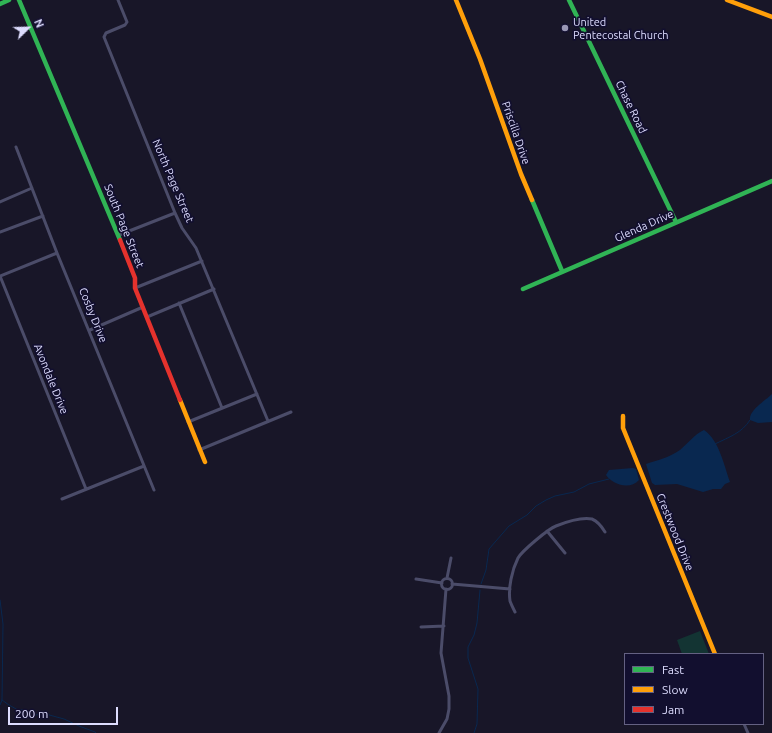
<!DOCTYPE html>
<html>
<head>
<meta charset="utf-8">
<style>
	body { margin:0 }
	#map { position:relative; width:772px; height:733px; overflow:hidden; background:#181628; font-family:Ubuntu,sans-serif }
	canvas { display:block }
	.legend { position:absolute; left:624px; top:653px; width:140px; height:72px; box-sizing:border-box; background:#120f2f; border:1px solid #646182; margin:0; padding:5px 7px; list-style:none; font-size:12px; color:#deddff }
	.legend li { display:flex; align-items:center; gap:8px; height:20px }
	.legend b { width:20px; border:1px solid #646182 }
	.north { position:absolute; left:8px; top:8px; width:40px; height:40px; -webkit-text-stroke:3px #120f2f; paint-order:stroke; rotate:67deg; font-size:11px; font-weight:700; line-height:16px; text-align:center; color:#deddff }
	.north::after { content:''; display:block; margin:auto; width:14px; height:18px; background:#deddff; clip-path:polygon(50% 0,100% 100%,50% 72%,0 100%) }
	.scale { position:absolute; left:8px; top:707px; width:110px; height:18px; box-sizing:border-box; border:2px solid #deddff; border-top:0; padding-left:5px; font-size:12px; line-height:14px; white-space:nowrap; color:#deddff; -webkit-text-stroke:3px #120f2f; paint-order:stroke }
</style>
</head>
<body>
<div id="map">
<canvas width="772" height="733"></canvas>
<ul class="legend">
<li><b style="height:5px;background:#30b455"></b>Fast</li>
<li><b style="height:5px;background:#ff9f0a"></b>Slow</li>
<li><b style="height:5px;background:#e5322d"></b>Jam</li>
</ul>
<div class="north">N</div>
<div class="scale">200 m</div>
</div>
<script>
const ctx = document.querySelector('canvas').getContext('2d');
ctx.lineJoin = 'round';
function paint(path, color) { ctx.fillStyle = color; ctx.fill(path, 'evenodd'); }
function stroke(path, color, width, dash) { ctx.strokeStyle = color; ctx.lineWidth = width; ctx.lineCap = dash ? 'butt' : 'round'; ctx.setLineDash(dash || []); ctx.stroke(path); }
function label(font, color, halo, rows, align = 'center') {
  ctx.font = font + ' Ubuntu,sans-serif'; ctx.lineWidth = 3.5; ctx.setLineDash([]); ctx.textBaseline = 'middle'; ctx.strokeStyle = halo; ctx.fillStyle = color; for (const [text, x, y, turn = 0] of rows) {
    ctx.save(); ctx.translate(x, y); ctx.rotate((+turn || 0) * Math.PI / 180); ctx.textAlign = isNaN(turn) ? turn : align; if (halo) ctx.strokeText(text, 0, 0); ctx.fillText(text, 0, 0); ctx.restore();
  }
}
const green = new Path2D(`
	M 700,631 L 709,654 L 682,654 L 677,640 Z`);
const water = new Path2D(`
	M 772,394 L 772,422 L 758,423 L 750,420 C 749,410 765,401 772,394 Z
	M 704,430 C 719,440 724,465 730,482 L 725,484 L 721,489 L 713,489 L 703,492 L 677,484 L 655,485 L 652,483 L 646,464 C 658,460 668,458 680,450 C 688,443 695,434 704,430 Z
	M 633,468 L 636,469 L 639,480 C 630,490 613,485 606,475 L 609,470 Z`);
const stream = new Path2D(`
	M 715,444 C 729,437 742,433 750,420
	M 481,584 L 486,570 L 489,549 L 509,526 L 527,515 L 536,506 L 546,500 L 555,496 L 574,492 L 589,484 L 609,479
	M 0,600 L 3,624 L 2,700 L 0,705
	M 2,700 L 9,705 L 18,710 L 25,710 L 37,715 L 42,713 L 64,719 L 79,726 L 95,732 L 96,733
	M 474,733 L 477,724 L 478,689 L 468,658 L 468,647 L 474,635 L 477,623 L 480,590`);
const street = new Path2D(`
	M 118,0 L 127,22 L 125,25 L 106,33 L 104,37 L 175,213 L 182,228 L 196,248 L 268,421
	M 16,147 L 57,253 L 154,490
	M 0,202 L 32,188
	M 0,232 L 43,216
	M 119,235 L 175,213
	M 0,276 L 86,489
	M 0,276 L 57,253
	M 135,288 L 202,261
	M 179,303 L 222,408
	M 147,317 L 214,289
	M 90,330 L 143,307
	M 188,422 L 257,394
	M 199,450 L 291,412
	M 62,499 L 144,466
	M 547,531 L 565,553
	M 447,578 L 451,558
	M441.5 584a5.5 5.5 0 1 1 11 0a5.5 5.5 0 1 1-11 0Z
	M 416,579 L 442,583
	M 452,584 L 510,589
	M 515,612 C 513,608 511,604 510,601 C 508,588 512,570 518,558 C 522,551 548,529 556,526 C 566,522 581,517 592,519 C 597,521 602,527 605,532
	M 421,627 L 444,626
	M 744,724 L 748,733
	M 439,733 L 447,719 L 449,709 L 449,696 L 441,653 L 446,589`);
const fast = new Path2D(`
	M 19,0 L 120,240
	M 569,0 L 676,222
	M 0,4 L 9,0
	M 532,200 L 562,271
	M 523,289 L 772,181`);
const slow = new Path2D(`
	M 456,0 L 480,59 L 521,174 L 532,200
	M 727,0 L 772,17
	M 180,400 L 205,462
	M 623,416 L 623,428 L 715,654`);
const jam = new Path2D(`
	M 120,240 L 135,278 L 135,288 L 180,400`);
const markers = [
	[565,28,4,"#9997b4"]
];
const poiNames = [
	["United",573,22],
	["Pentecostal Church",573,35]
];
const streetNames = [
	["Chase Road",631,107,64],
	["Priscilla Drive",516,133,71],
	["North Page Street",173,181,67],
	["South Page Street",124,226,68],
	["Glenda Drive",644,226,-24],
	["Cosby Drive",93,315,68],
	["Avondale Drive",51,379,68],
	["Crestwood Drive",675,532,68]
];
paint(green, '#133433');
paint(water, '#092850');
stroke(stream, '#092850', 1);
stroke(street, '#4b4c69', 3);
stroke(fast, '#30b455', 4.5);
stroke(slow, '#ff9f0a', 4.5);
stroke(jam, '#e5322d', 4.5);
for (const [x, y, r, color] of markers) { const dot = new Path2D(); dot.arc(x, y, r, 0, 2 * Math.PI); ctx.fillStyle = color; ctx.fill(dot); stroke(dot, '#120f2f', 1.5); }
label('11px', '#deddff', '#120f2f', poiNames, 'left');
label('11px', '#deddff', '#120f2f', streetNames);
</script>
</body>
</html>
